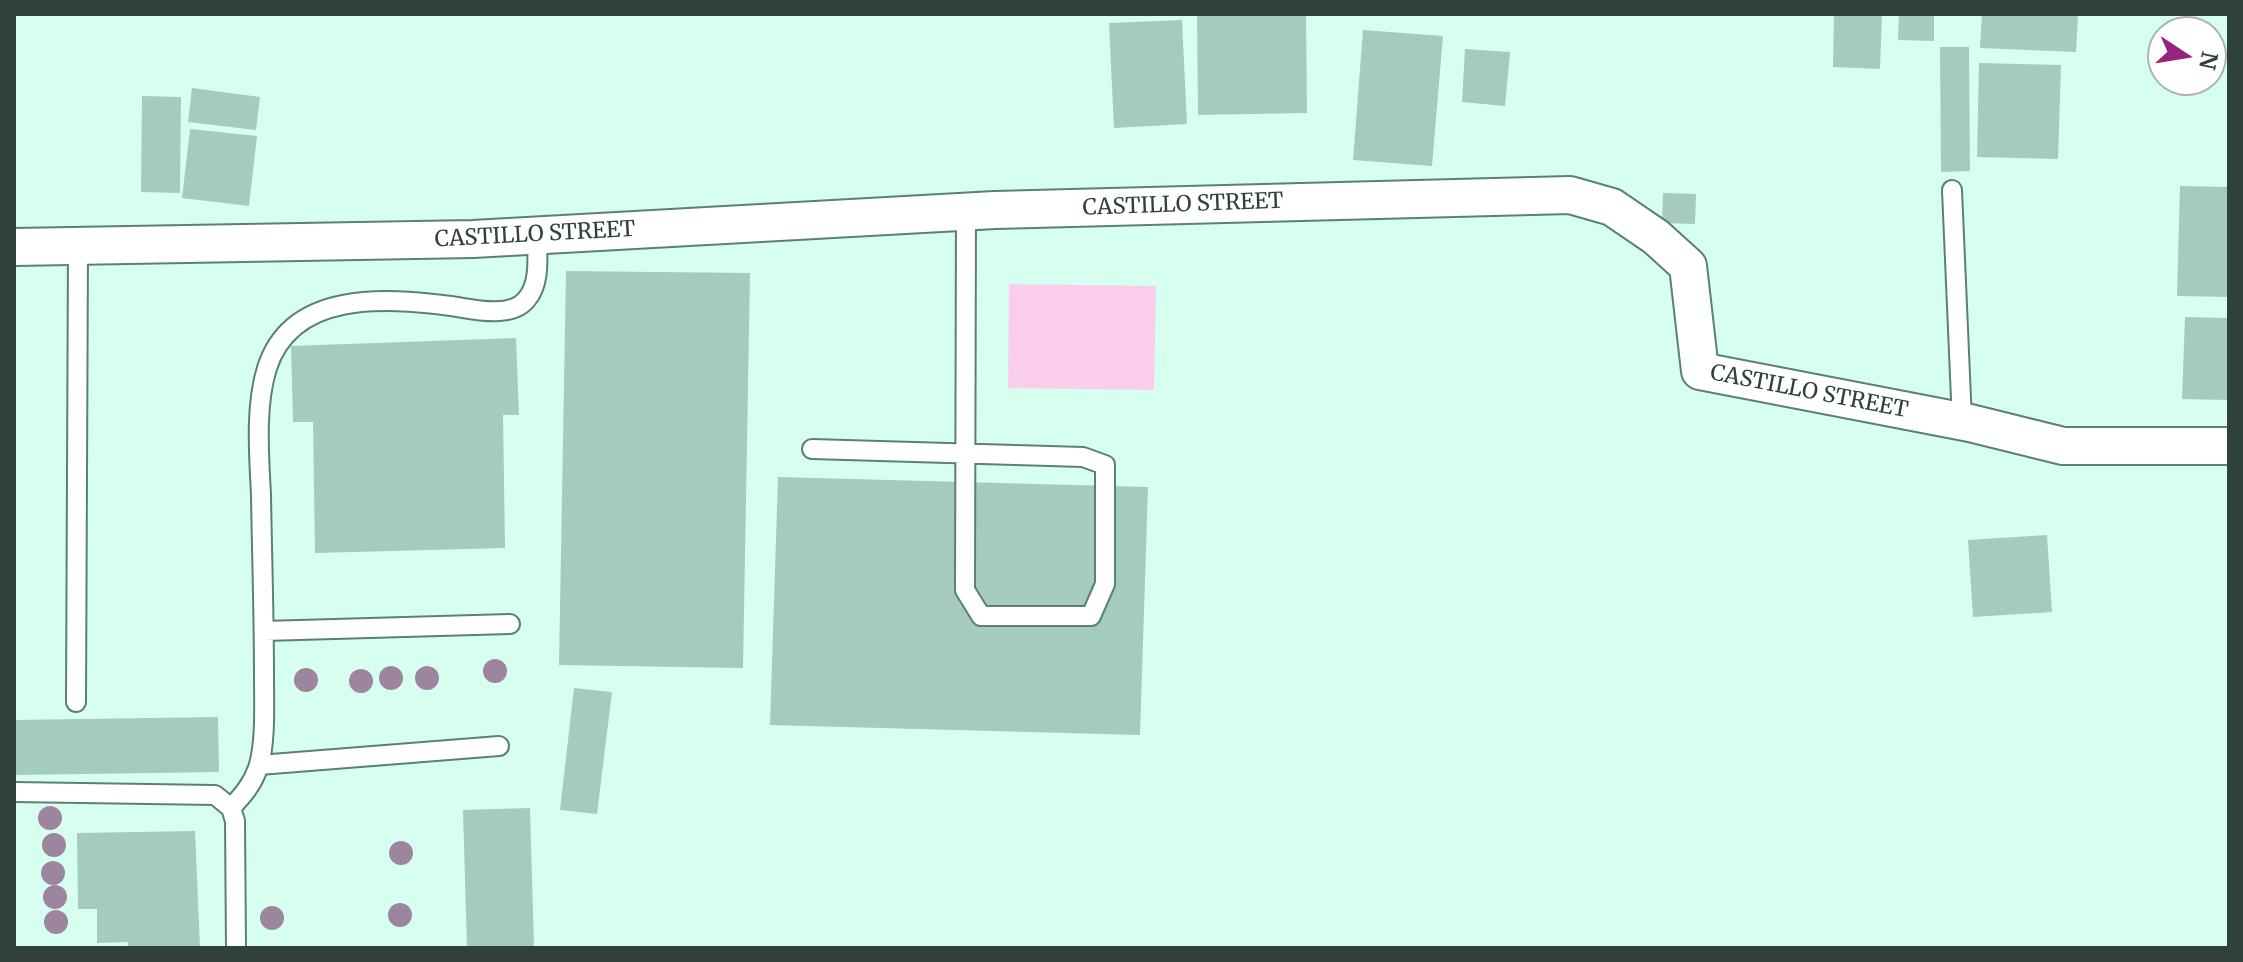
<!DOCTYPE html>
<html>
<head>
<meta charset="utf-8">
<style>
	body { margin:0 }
	#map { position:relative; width:2243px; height:962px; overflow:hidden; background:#d7fff0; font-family:Merriweather,serif }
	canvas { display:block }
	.frame { position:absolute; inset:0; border:16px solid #30403a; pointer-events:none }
	.north { position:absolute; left:2147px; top:16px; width:80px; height:80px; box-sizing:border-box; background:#fff; border:2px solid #acb3b0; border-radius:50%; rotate:102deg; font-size:22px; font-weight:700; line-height:32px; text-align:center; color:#30403a }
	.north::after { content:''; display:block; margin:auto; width:28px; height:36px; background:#98237f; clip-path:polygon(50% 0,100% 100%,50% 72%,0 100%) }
</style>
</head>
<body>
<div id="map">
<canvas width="2243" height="962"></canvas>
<div class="frame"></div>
<div class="north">N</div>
</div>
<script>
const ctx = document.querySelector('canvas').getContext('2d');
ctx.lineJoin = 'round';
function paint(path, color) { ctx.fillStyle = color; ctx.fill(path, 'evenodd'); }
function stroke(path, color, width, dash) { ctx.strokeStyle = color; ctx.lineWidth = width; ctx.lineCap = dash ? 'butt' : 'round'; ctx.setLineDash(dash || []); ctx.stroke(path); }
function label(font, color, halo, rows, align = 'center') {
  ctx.font = font + ' Merriweather,serif'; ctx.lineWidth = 6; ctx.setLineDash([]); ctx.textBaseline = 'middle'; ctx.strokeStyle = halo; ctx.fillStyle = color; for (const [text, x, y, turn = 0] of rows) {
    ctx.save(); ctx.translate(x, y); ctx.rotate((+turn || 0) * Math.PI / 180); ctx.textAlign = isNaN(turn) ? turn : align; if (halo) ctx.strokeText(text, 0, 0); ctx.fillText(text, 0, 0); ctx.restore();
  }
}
const green = new Path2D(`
	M 1009,284 L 1156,286 L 1154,390 L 1008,388 Z`);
const building = new Path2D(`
	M 1197,14 L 1306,14 L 1307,113 L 1198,115 Z
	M 1834,14 L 1882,14 L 1880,69 L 1833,67 Z
	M 1899,14 L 1934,14 L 1934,41 L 1898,40 Z
	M 1982,14 L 2078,14 L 2076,52 L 1980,48 Z
	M 1182,20 L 1187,124 L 1114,128 L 1109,23 Z
	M 1363,30 L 1443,36 L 1432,166 L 1353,160 Z
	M 1940,47 L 1969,47 L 1970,171 L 1941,172 Z
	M 1465,49 L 1510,52 L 1505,106 L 1462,102 Z
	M 1979,63 L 2061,65 L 2058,159 L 1977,157 Z
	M 192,88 L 260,97 L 256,130 L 188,122 Z
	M 142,96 L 181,97 L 180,193 L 141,192 Z
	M 190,129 L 257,136 L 249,206 L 182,198 Z
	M 2180,186 L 2229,187 L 2229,297 L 2177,296 Z
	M 1663,193 L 1696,194 L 1695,224 L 1662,223 Z
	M 566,271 L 750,273 L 743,668 L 559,665 Z
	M 2185,317 L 2229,318 L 2229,400 L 2182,399 Z
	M 516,338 L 519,415 L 503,415 L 505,548 L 315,553 L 313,422 L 293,422 L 291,346 Z
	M 778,477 L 1148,487 L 1140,735 L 770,725 Z
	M 2047,535 L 2052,612 L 1973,617 L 1968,540 Z
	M 574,688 L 612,692 L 597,814 L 560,810 Z
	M 218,717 L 219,772 L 14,775 L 14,720 Z
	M 530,808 L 534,948 L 467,948 L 463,810 Z
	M 195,831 L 200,948 L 128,948 L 128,942 L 97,943 L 97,909 L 78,909 L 77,833 Z`);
const service = new Path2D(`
	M 1952,190 L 1962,422
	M 812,449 L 1083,457 L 1105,465 L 1105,584 L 1091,616 L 981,616 L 965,590 L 966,212
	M 264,631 L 510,624
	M 76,702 L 78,247
	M 259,765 L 499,746
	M 14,792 L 215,795 L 231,808 L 235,821 L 236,948
	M 231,808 C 243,795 252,785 258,768 C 266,743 264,704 264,677 C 264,616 262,556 261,495 C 259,455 255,406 267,368 C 292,290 385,298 451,306 C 472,309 510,319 526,300 C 541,284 537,255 537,236`);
const minor = new Path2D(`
	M 14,247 L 473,239 L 995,210 L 1570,195 L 1612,207 L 1656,237 L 1688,266 L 1700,371 L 1970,423 L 2063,446 L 2229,446`);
const trees = [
	[495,671],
	[391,678],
	[427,678],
	[306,680],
	[361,681],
	[50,818],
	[54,845],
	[401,853],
	[53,873],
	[55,897],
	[400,915],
	[272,918],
	[56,922]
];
const streetNames = [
	["CASTILLO STREET",1183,205,-2],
	["CASTILLO STREET",535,235,-3],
	["CASTILLO STREET",1809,392,11]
];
paint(green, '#facdeb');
paint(building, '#a5cbbd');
stroke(service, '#5c8073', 22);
stroke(minor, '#5c8073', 40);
stroke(service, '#fff', 18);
stroke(minor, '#fff', 36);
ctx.fillStyle = '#9e859f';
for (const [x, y] of trees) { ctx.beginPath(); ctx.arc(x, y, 12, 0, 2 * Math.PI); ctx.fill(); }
label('22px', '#30403a', '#fff', streetNames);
</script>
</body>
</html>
